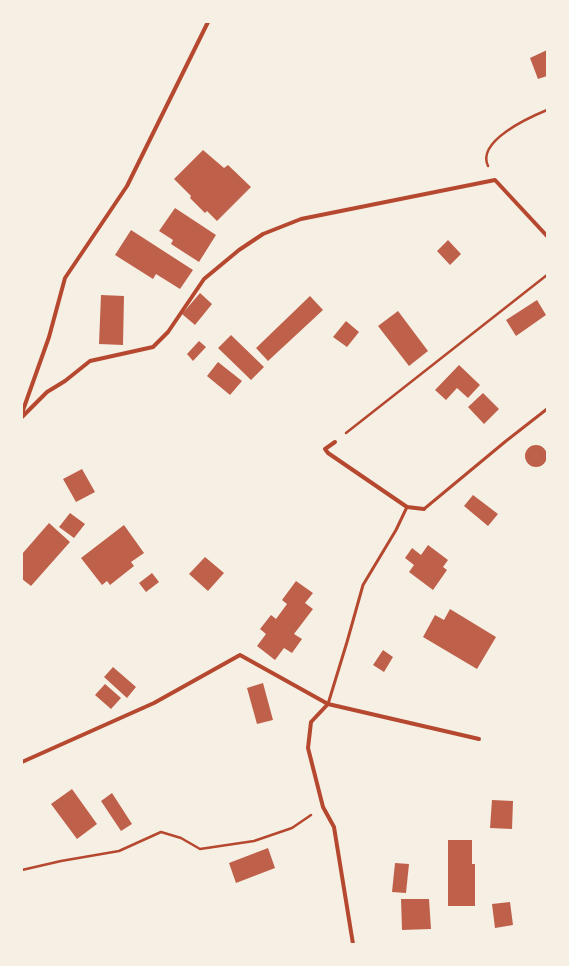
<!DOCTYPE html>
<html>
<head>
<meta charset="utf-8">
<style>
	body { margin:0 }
	#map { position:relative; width:569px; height:966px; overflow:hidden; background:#f6efe4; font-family:Inter,sans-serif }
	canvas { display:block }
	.frame { position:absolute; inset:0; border:23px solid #f6efe4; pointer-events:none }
</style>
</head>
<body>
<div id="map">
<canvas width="569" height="966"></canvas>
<div class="frame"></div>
</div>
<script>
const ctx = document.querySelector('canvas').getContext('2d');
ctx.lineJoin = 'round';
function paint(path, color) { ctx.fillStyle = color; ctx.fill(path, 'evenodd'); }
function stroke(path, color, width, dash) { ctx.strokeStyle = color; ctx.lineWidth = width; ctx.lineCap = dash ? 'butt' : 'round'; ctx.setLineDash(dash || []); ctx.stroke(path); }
const building = new Path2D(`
	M 547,50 L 547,76 L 538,79 L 530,58 Z
	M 203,150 L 224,168 L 228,165 L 251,187 L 217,221 L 207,211 L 205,213 L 190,198 L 191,196 L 174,179 Z
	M 175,208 L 216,235 L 199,262 L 171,244 L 173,240 L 159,231 Z
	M 131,230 L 193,270 L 180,289 L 156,274 L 153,279 L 115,255 Z
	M 448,240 L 461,254 L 450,265 L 437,251 Z
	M 200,293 L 212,304 L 195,325 L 182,314 Z
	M 101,295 L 124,296 L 123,345 L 99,344 Z
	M 310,296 L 323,310 L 268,361 L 256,348 Z
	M 537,300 L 546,315 L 516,336 L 506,320 Z
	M 398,311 L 428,351 L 409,366 L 378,326 Z
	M 346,321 L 359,332 L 347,347 L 333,337 Z
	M 231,335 L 264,367 L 251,380 L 218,348 Z
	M 199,341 L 206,347 L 193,361 L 187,354 Z
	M 218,362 L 242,381 L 230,395 L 207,376 Z
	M 459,365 L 480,385 L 468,398 L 457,388 L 446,400 L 435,390 Z
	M 483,393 L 499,409 L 484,424 L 468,407 Z
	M525 456a11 11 0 1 1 22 0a11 11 0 1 1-22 0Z
	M 82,469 L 95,492 L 76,502 L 63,479 Z
	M 473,495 L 498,514 L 488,526 L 464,506 Z
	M 70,513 L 85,524 L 74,538 L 59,527 Z
	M 49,523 L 70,542 L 31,586 L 22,579 L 22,554 Z
	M 124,525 L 144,553 L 131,562 L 134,566 L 110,585 L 107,581 L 102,585 L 81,558 Z
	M 428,545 L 448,560 L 443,567 L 447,570 L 433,590 L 409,572 L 414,565 L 405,558 L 412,548 L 421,555 Z
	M 205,557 L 224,573 L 208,591 L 189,574 Z
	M 152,573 L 159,582 L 146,592 L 139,583 Z
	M 296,581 L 313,593 L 305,603 L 313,609 L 294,634 L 302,639 L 292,653 L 284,648 L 275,660 L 257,646 L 266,634 L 260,629 L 271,615 L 276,619 L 287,604 L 282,600 Z
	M 450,609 L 496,637 L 477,669 L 423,637 L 435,615 L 444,620 Z
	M 383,650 L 393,657 L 384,672 L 373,665 Z
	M 113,667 L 136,687 L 127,698 L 104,677 Z
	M 263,683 L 273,720 L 257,724 L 247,688 Z
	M 105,684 L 121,698 L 111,709 L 95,695 Z
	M 72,789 L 97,824 L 77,839 L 51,804 Z
	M 112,793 L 132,824 L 121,831 L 101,801 Z
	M 492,800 L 513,801 L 512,829 L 490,828 Z
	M 448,840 L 472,840 L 472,864 L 475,864 L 475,906 L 448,906 Z
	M 268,848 L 275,868 L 236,883 L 229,863 Z
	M 395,863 L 409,864 L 406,893 L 392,892 Z
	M 401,899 L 429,899 L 431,929 L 402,930 Z
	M 510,902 L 513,925 L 495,928 L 492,904 Z`);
const path = new Path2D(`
	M 488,166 C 476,141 530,117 547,110
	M 346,433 L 547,275
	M 22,870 L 61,861 L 119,851 L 161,832 L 181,838 L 200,849 L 254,841 L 292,828 L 311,815`);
const service = new Path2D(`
	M 424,509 L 506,441 L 547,409
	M 328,704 L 347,642 L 363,585 L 396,530 L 407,507`);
const minor = new Path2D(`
	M 22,413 L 49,337 L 65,278 L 127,186 L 208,22
	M 22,417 L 47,392 L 65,381 L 90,361 L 153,347 L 168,332 L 204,279 L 239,250 L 263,234 L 301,219 L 495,180 L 547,236
	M 335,442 L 325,449 L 328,453 L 407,507 L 424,509
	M 328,704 L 311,722 L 308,748 L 323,807 L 334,827 L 353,944
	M 22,762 L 154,703 L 240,655 L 328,704 L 479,739`);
paint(building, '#bf614a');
stroke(path, '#b5482f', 2.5);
stroke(service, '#b5482f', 3);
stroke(minor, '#b5482f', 4);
</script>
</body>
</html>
